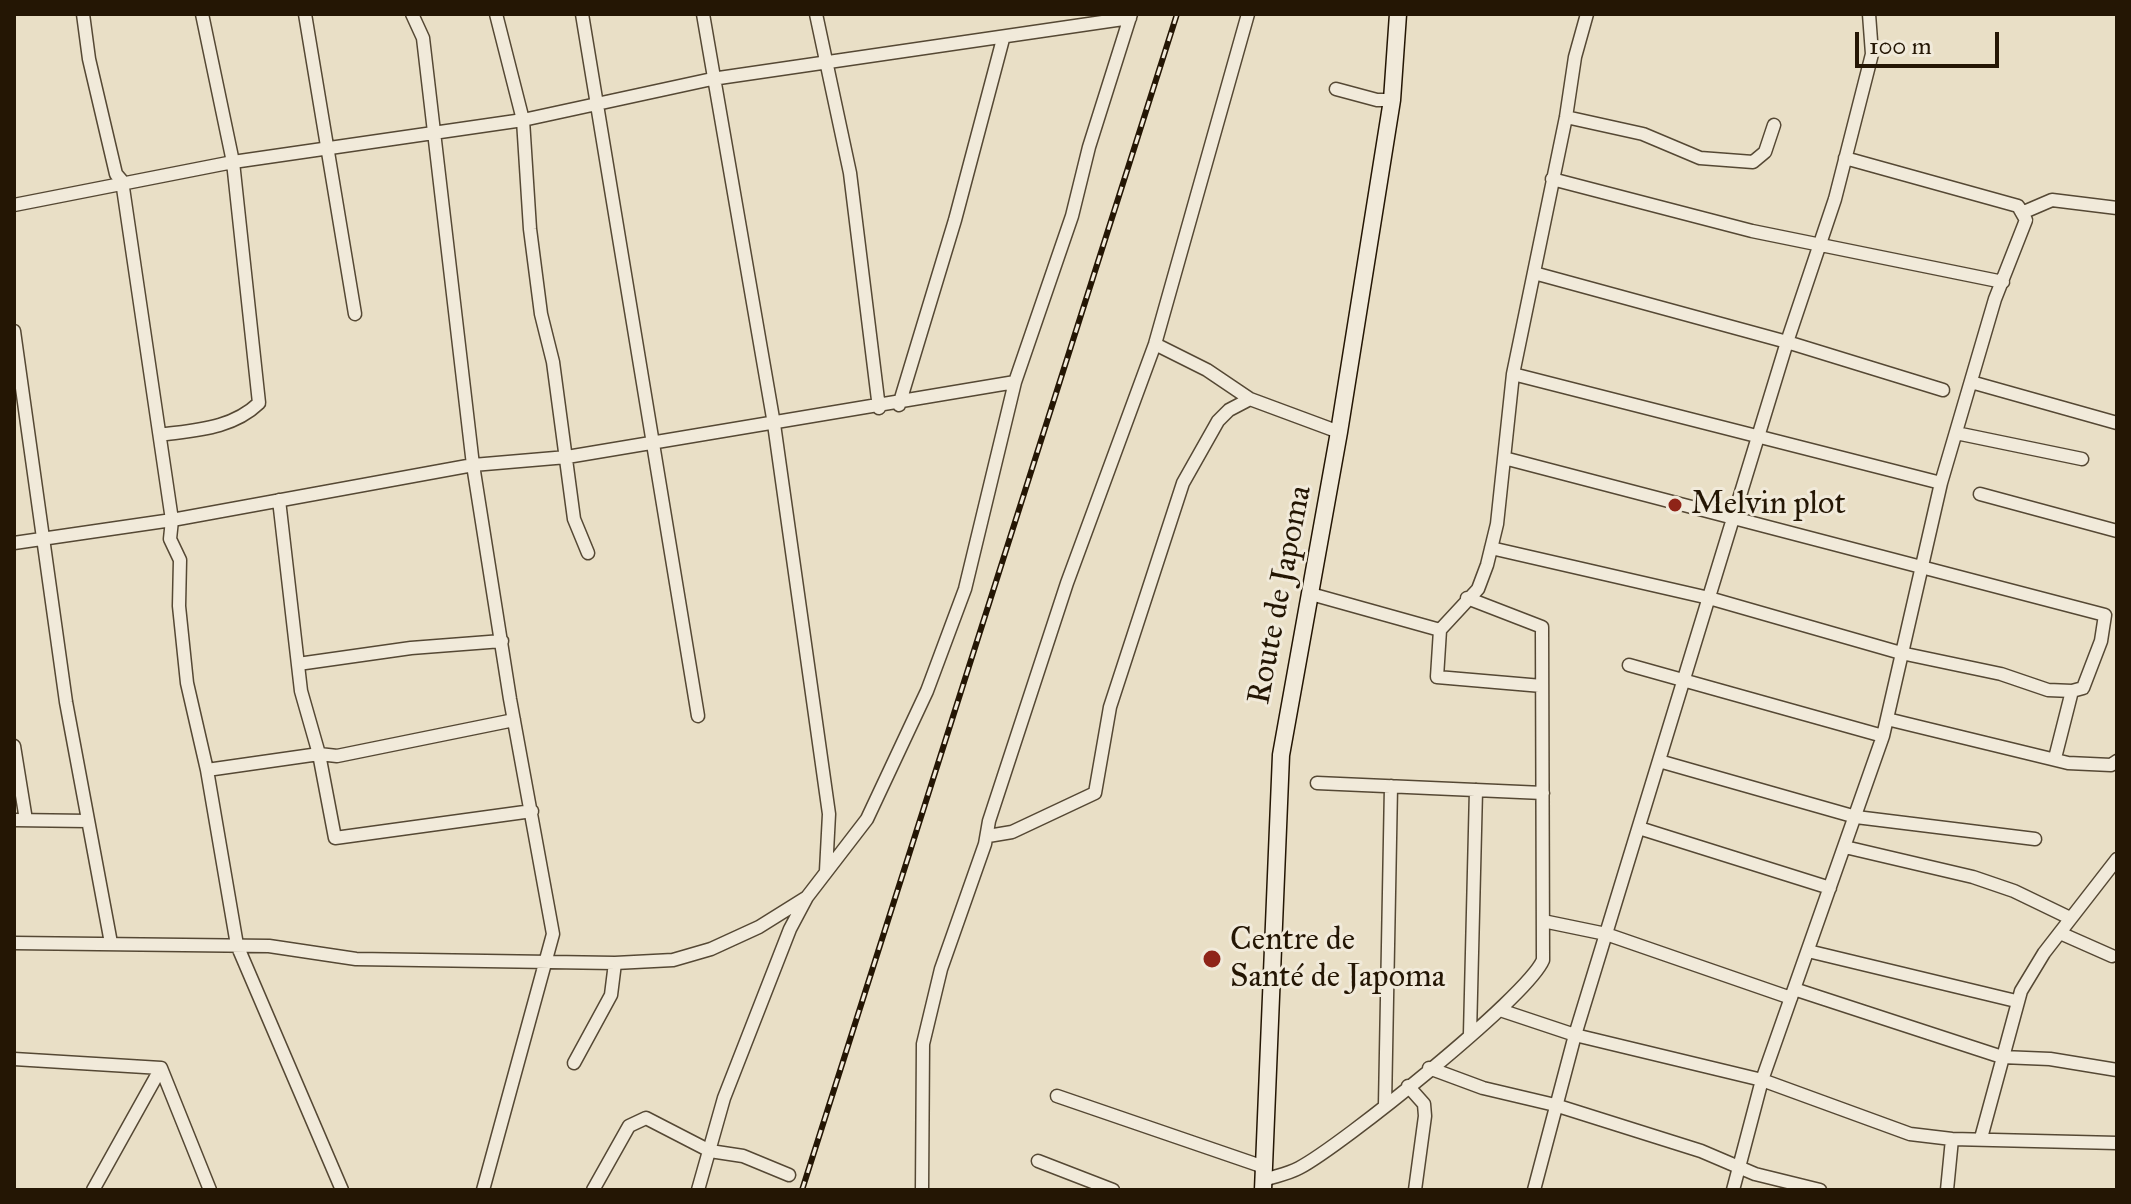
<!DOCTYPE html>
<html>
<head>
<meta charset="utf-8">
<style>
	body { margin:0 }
	#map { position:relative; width:2131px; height:1204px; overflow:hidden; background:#e9dfc6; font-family:"IM FELL Great Primer",serif }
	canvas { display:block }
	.frame { position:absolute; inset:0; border:16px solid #241604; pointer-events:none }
	.scale { position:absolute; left:1855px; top:32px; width:144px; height:36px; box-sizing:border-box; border:4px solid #241604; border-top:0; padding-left:10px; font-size:24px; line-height:28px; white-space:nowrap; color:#241604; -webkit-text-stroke:6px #f1eada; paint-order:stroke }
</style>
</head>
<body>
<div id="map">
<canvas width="2131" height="1204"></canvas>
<div class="frame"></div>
<div class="scale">100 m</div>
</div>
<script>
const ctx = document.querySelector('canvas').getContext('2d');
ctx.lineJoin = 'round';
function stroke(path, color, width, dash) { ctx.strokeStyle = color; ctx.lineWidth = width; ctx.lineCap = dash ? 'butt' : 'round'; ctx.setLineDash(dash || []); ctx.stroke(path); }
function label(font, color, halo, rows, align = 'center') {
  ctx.font = font + ' "IM FELL Great Primer",serif'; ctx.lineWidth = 6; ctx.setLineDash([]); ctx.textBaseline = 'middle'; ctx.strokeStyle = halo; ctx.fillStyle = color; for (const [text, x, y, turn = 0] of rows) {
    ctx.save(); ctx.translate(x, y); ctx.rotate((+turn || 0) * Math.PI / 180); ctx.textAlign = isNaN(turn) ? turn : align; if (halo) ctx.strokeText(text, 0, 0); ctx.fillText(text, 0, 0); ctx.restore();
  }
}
const street = new Path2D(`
	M 83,14 L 89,59 L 116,174 L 122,181 L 172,520 L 170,539 L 180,560 L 179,606 L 187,683 L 207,770 L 237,945 L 342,1190
	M 305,14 L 355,314
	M 412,14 L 423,38 L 473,465 L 510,699 L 553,934 L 483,1190
	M 496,14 L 523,120 L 530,229 L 541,314 L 553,362 L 574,519 L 588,553
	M 582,14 L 698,716
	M 703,14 L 774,424 L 829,814 L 826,871
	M 816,14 L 850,173 L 879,408
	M 1336,89 L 1377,100 L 1392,100
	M 1566,117 L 1643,134 L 1700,158 L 1753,162 L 1765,152 L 1774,125
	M 1552,179 L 1752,231 L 2003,282
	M 14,205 L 233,162 L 523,120 L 712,79 L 1130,18
	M 2024,212 L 2052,200 L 2117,208
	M 1534,273 L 1787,342 L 1943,390
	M 14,331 L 66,702 L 111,943
	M 1155,344 L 1207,370 L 1250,399 L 1339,432
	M 1513,374 L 1941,483
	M 1971,382 L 2117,423
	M 899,405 L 955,220 L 1003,39
	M 1956,433 L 2082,459
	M 160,435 C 195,430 232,429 259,403 L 233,162 L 202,14
	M 1980,494 L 2117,531
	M 279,500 L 301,691 L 319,754 L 335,838 L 532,811
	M 14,543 L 172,520 L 473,465 L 567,457 L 1015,382
	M 1491,548 L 1709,598 L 1901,653 L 2001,674 L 2048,690 L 2072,691 L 2083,688 L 2101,641 L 2105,615 L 1504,458
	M 1311,594 L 1440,630
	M 298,664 L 411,648 L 502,641
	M 1629,665 L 1883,736
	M 1542,686 L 1437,677 L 1440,630 L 1478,589 L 1487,565 L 1497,524 L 1513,374 L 1566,117 L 1575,57 L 1587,14
	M 1887,719 L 2068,763 L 2111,765 L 2117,761
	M 14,746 L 26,820
	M 2055,758 L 2072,691
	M 1659,761 L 1856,817 L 2035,839
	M 207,770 L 319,754 L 337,756 L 514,720
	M 1317,783 L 1543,793
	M 14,820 L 88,821
	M 1639,828 L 1830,888
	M 988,836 L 1012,832 L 1095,793 L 1110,707 L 1183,483 L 1218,421 L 1229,410 L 1250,399
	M 1845,847 L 1973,877 L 2014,891 L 2070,918
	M 1543,921 L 1606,934 L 1791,998
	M 2060,933 L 2112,956
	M 14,943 L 269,946 L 356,959 L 615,963 L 673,960 L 711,949 L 759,927 L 807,897
	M 1808,951 L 2016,1001
	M 1794,989 L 2002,1057 L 2050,1059 L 2117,1070
	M 1500,1010 L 1575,1035 L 1762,1080 L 1910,1134 L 1952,1139 L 2117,1143
	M 1470,1034 L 1476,790
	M 14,1059 L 161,1068 L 210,1190
	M 574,1063 L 611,995 L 615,963
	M 1429,1068 L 1483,1088 L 1555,1105 L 1701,1151 L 1755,1174 L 1820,1190
	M 1408,1086 L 1424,1104 L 1425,1116 L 1415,1190
	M 1057,1096 L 1264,1167
	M 1385,1105 L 1391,786
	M 1981,1138 L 2021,991 L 2044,953 L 2117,859
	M 1038,1161 L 1113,1190
	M 1264,1180 C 1275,1176 1288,1174 1299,1168 C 1341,1146 1527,997 1543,960 L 1542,627 L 1467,598
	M 93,1190 L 161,1068
	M 593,1190 L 629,1126 L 646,1118 L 710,1151 L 743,1156 L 789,1175
	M 698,1190 L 724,1098 L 790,929 L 807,897 L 867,819 L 927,691 L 965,589 L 1015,382 L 1072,216 L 1089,147 L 1131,14
	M 922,1190 L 923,1044 L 941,969 L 985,844 L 989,821 L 1067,583 L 1155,344 L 1248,14
	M 1534,1190 L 1575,1035 L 1787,342 L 1835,199 L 1872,54 L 1869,14
	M 1733,1190 L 1762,1080 L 1883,736 L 1941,483 L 1995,299 L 2026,220 L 2018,206 L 1845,158
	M 1947,1190 L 1952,1139`);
const secondary = new Path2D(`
	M 1263,1190 L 1281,755 L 1339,432 L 1392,100 L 1398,14`);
const rail = new Path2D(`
	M 802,1190 L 1177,14`);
const markers = [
	[1675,505,8,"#8f2418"],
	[1212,959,10,"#8f2418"]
];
const poiNames = [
	["Melvin plot",1691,505],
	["Centre de",1230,941],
	["Santé de Japoma",1230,978]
];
const streetNames = [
	["Route de Japoma",1281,595,-79]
];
stroke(street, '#554834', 15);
stroke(secondary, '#241604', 19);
stroke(street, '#f1eada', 12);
stroke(secondary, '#f1eada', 16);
stroke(rail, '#241604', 6);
stroke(rail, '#f1eada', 3, [9]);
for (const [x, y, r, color] of markers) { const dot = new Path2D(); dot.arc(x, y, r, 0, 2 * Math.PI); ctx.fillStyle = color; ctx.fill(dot); stroke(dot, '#f1eada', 3); }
label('32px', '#241604', '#f1eada', poiNames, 'left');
label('32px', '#241604', '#f1eada', streetNames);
</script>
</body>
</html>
